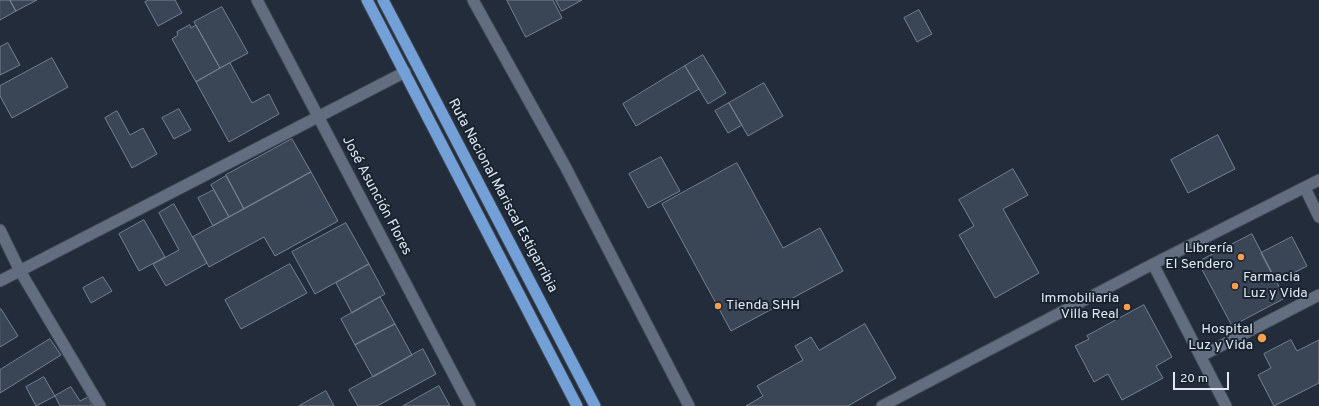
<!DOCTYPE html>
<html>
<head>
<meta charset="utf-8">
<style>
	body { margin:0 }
	#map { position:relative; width:1319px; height:406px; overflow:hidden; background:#222c3b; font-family:Overpass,sans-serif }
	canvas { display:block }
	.scale { position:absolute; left:1173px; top:372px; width:56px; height:18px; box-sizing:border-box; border:2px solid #e0e7f1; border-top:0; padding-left:5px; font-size:12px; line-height:14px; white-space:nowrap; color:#e0e7f1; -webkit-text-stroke:3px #182330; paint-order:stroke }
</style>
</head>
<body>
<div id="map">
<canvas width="1319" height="406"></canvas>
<div class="scale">20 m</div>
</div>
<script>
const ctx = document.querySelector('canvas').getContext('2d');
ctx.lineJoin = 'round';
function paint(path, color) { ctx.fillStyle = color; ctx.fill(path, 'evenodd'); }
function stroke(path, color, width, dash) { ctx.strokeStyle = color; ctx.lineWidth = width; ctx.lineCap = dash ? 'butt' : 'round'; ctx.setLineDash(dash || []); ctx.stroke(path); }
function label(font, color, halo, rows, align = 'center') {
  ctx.font = font + ' Overpass,sans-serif'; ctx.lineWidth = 4; ctx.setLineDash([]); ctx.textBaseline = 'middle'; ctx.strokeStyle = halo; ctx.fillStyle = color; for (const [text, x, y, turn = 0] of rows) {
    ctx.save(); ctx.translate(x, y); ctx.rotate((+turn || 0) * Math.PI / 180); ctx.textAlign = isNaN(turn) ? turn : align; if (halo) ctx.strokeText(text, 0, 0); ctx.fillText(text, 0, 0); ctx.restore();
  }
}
const building = new Path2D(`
	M 0,0 L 10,0 L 16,11 L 0,20 Z
	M 10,0 L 37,0 L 16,11 Z
	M 149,0 L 175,0 L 182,13 L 158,26 L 145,2 Z
	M 507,0 L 553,0 L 562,18 L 526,37 Z
	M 556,0 L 582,0 L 562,11 Z
	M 222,7 L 248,53 L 220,68 L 194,22 Z
	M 919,10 L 932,34 L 917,42 L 904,18 Z
	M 190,25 L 191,28 L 196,25 L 220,68 L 196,82 L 172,39 L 178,35 L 177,32 Z
	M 8,43 L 20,65 L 0,75 L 0,47 Z
	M 703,55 L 726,93 L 708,104 L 685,66 Z
	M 52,58 L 68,87 L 12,118 L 0,96 L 0,86 Z
	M 230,63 L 252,103 L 269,94 L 279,114 L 229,142 L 196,82 Z
	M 685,66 L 699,89 L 636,126 L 623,104 Z
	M 764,83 L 783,116 L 748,136 L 729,103 Z
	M 729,103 L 742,125 L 728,133 L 715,111 Z
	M 179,109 L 191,130 L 174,139 L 162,118 Z
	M 117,111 L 130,135 L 143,128 L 157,154 L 132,168 L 105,118 Z
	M 1218,135 L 1235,169 L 1188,193 L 1171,160 Z
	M 292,139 L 311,172 L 244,209 L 226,175 Z
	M 661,157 L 680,191 L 648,208 L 629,174 Z
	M 737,163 L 783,248 L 820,228 L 843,271 L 731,331 L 662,204 Z
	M 1013,169 L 1028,195 L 1003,209 L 1039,273 L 995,298 L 959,235 L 974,226 L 959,200 Z
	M 311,172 L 338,221 L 275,256 L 264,237 L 209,267 L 193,237 Z
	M 226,176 L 244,209 L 229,217 L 211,185 Z
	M 214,190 L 229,217 L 213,226 L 198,198 Z
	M 174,204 L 207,263 L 166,286 L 153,264 L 179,250 L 159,213 Z
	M 144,220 L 165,257 L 139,271 L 119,234 Z
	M 346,223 L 369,264 L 315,294 L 292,252 Z
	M 1252,234 L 1285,298 L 1232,326 L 1198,262 Z
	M 1292,237 L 1307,266 L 1276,282 L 1261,253 Z
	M 290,264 L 307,293 L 241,329 L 225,300 Z
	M 369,264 L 385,294 L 352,313 L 336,283 Z
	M 103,277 L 112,291 L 91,303 L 83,288 Z
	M 380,297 L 395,324 L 355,345 L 341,319 Z
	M 1144,305 L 1172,357 L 1156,366 L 1163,378 L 1122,400 L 1108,374 L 1094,382 L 1075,346 L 1089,339 L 1087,336 Z
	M 0,309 L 1,309 L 18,336 L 0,347 Z
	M 395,324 L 412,355 L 373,377 L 355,345 Z
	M 865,324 L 896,378 L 848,406 L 746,406 L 763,396 L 757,386 L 803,360 L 795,346 L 811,337 L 819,350 Z
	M 50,339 L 61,355 L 0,393 L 0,370 Z
	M 1291,340 L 1297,351 L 1319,340 L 1319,383 L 1274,406 L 1258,375 L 1271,368 L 1264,354 Z
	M 423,349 L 436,374 L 377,406 L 358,406 L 349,390 Z
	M 44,377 L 55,396 L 36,406 L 26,387 Z
	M 439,386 L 450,406 L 403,406 Z
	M 71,387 L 80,401 L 88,397 L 92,406 L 60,406 L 55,396 Z
	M 326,391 L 334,406 L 299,406 Z`);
const service = new Path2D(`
	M 1305,188 L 1319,217
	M 1201,356 L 1319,295`);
const minor = new Path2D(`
	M 257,0 L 470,406
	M 473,0 L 565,166 L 689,406
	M 0,230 L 20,271 L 100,406
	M 1153,264 L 1226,406
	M 0,281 L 405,72
	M 882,406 L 1153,264 L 1319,180`);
const trunk = new Path2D(`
	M 367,0 L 577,406
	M 383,0 L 595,406`);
const markers = [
	[1241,257,4,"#f9a04d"],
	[1235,286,4,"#f9a04d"],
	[718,306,4,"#f9a04d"],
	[1127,307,4,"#f9a04d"],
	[1262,338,5,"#f9a04d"]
];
const streetNames = [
	["José Asunción Flores",376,196,62],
	["Ruta Nacional Mariscal Estigarribia",502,196,62]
];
const poiNames = [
	["Librería",1233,249],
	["El Sendero",1233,265],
	["Farmacia",1243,278,"left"],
	["Luz y Vida",1243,294,"left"],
	["Immobiliaria",1119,299],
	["Villa Real",1119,315],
	["Tienda SHH",726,306,"left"],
	["Hospital",1253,330],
	["Luz y Vida",1253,346]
];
paint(building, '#3a4655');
stroke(building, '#748192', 1);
stroke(service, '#3e4753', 13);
stroke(minor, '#3e4753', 13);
stroke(trunk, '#3e4753', 13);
stroke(service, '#626e7f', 11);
stroke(minor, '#626e7f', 11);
stroke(trunk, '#74a0d8', 11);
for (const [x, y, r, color] of markers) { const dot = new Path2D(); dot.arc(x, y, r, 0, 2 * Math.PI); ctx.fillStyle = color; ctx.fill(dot); stroke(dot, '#182330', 1.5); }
label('14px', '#e0e7f1', '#182330', streetNames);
label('14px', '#e0e7f1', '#182330', poiNames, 'right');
</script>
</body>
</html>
